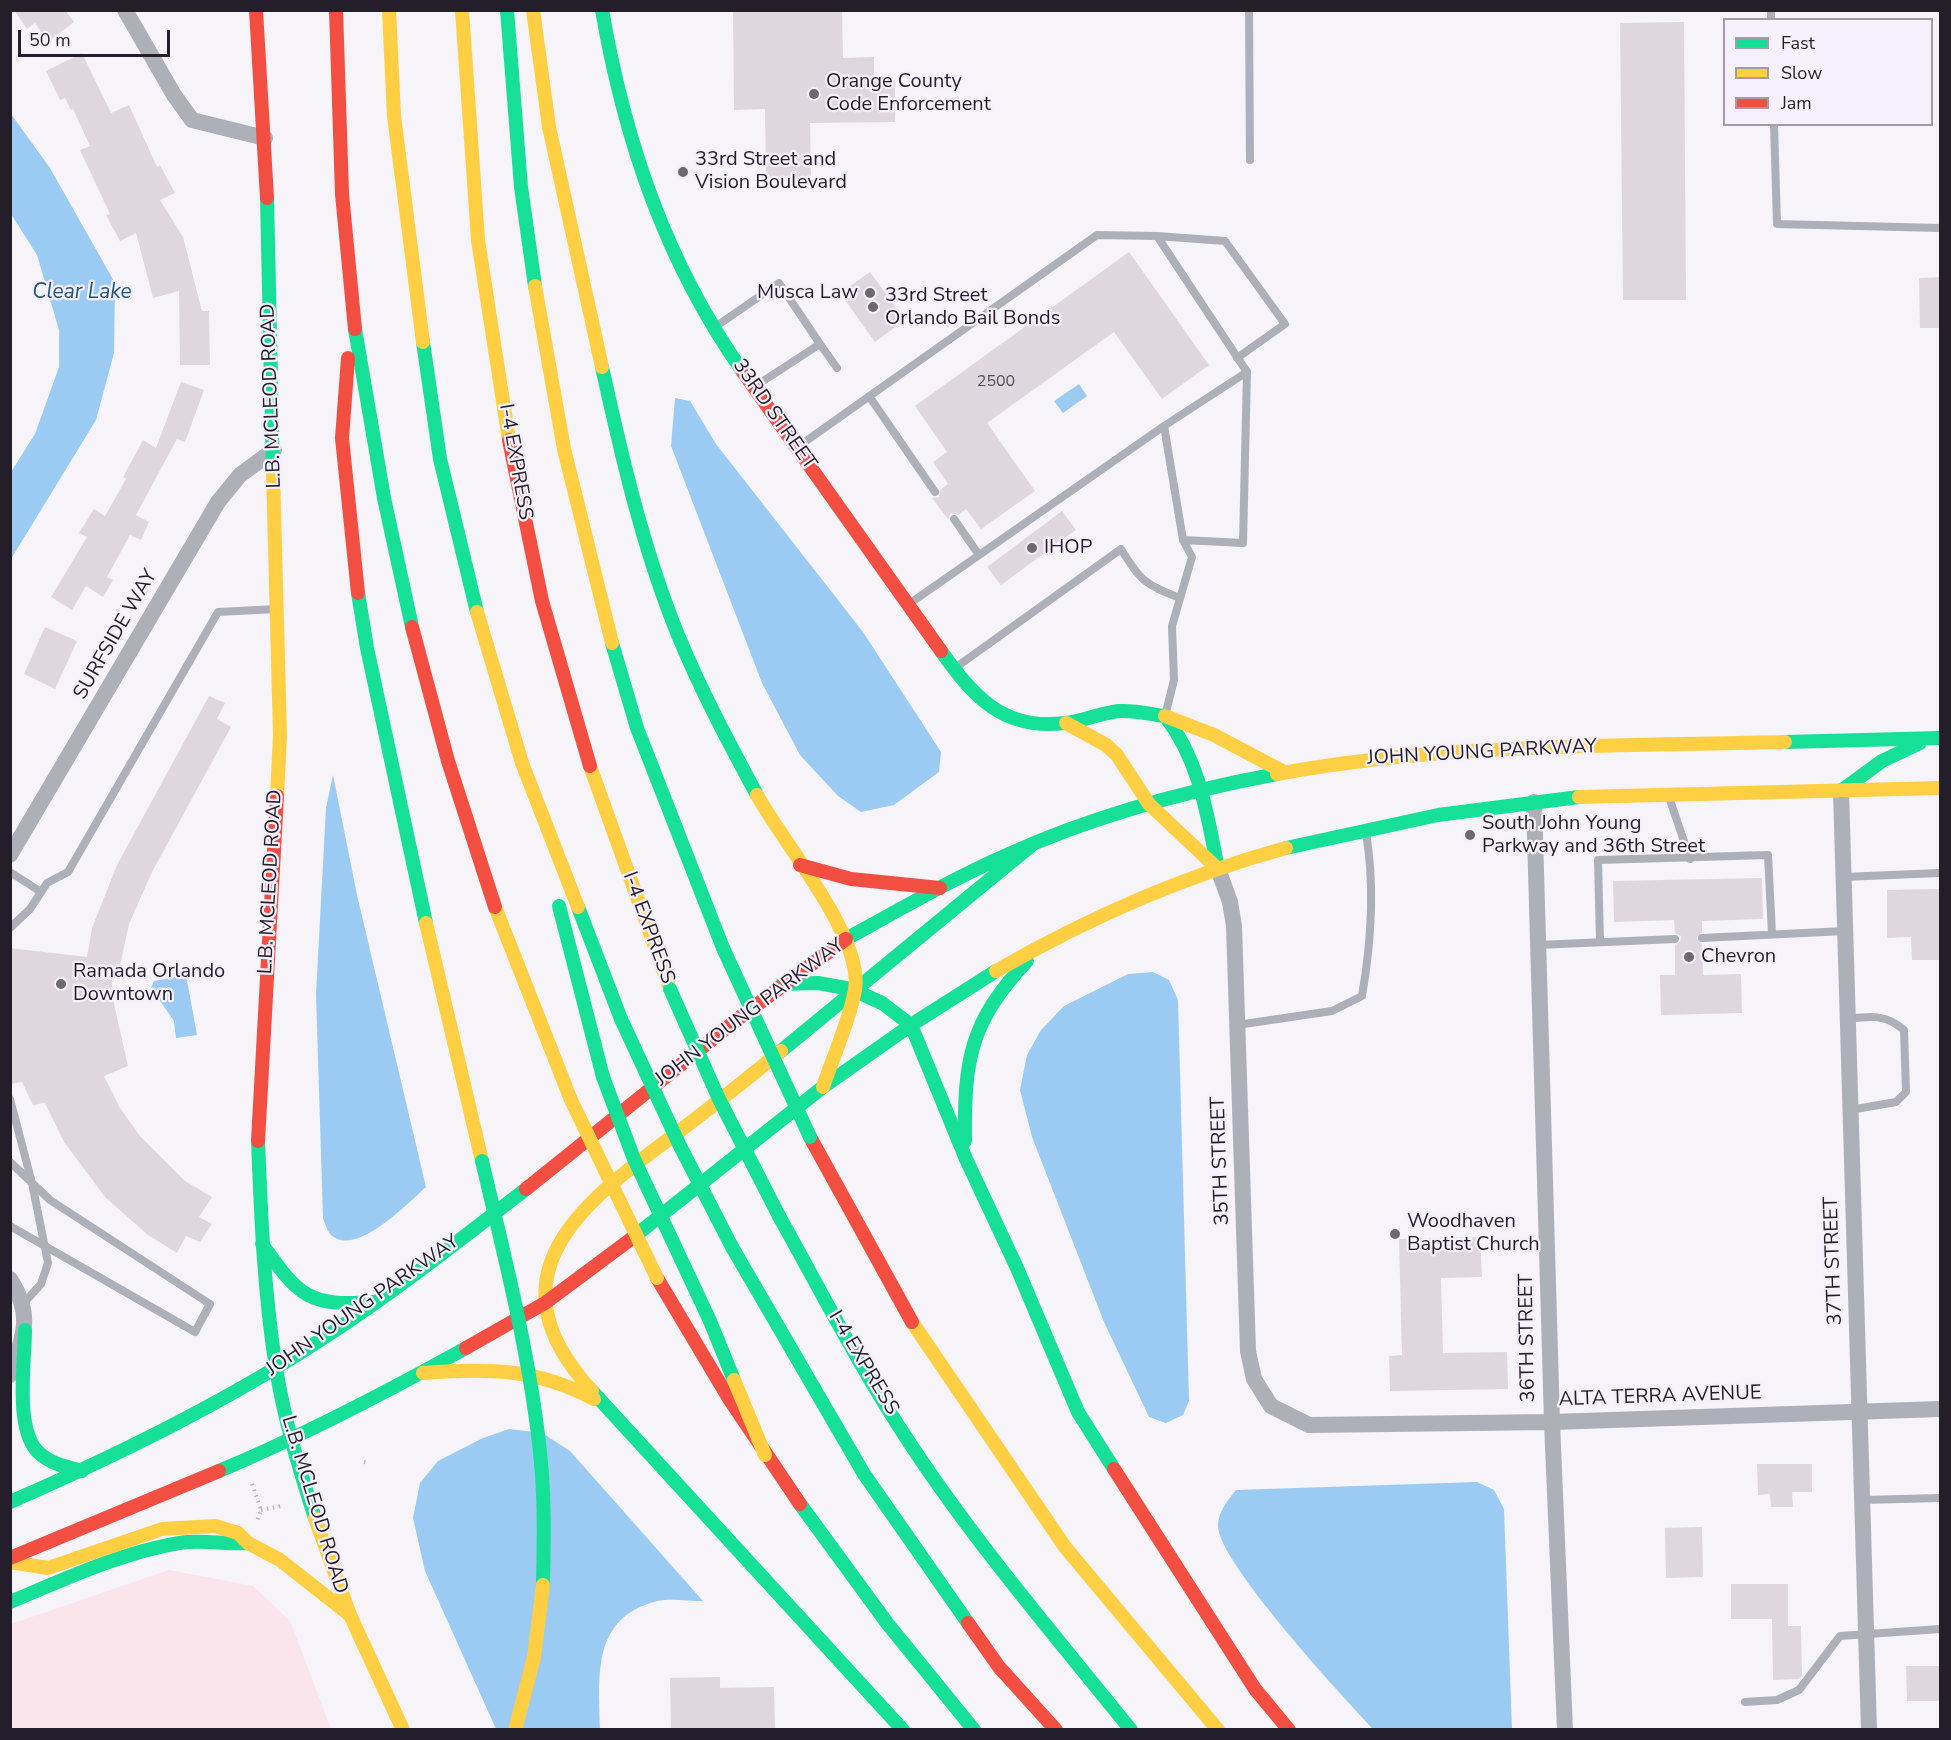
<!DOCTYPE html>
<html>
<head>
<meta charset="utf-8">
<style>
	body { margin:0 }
	#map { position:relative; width:1951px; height:1740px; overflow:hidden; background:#f6f3f9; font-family:"Nunito Sans",sans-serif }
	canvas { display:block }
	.frame { position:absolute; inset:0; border:12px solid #231e29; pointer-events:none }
	.legend { position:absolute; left:1723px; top:18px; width:210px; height:108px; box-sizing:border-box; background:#f5f0fc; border:2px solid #a19ca8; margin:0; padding:8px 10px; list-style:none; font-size:18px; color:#231e29 }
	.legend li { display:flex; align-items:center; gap:12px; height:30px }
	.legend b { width:30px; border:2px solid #a19ca8 }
	.scale { position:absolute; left:18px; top:30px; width:152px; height:27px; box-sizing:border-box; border:3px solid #231e29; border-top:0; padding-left:8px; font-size:18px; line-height:21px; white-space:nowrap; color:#231e29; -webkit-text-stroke:4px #f5f0fc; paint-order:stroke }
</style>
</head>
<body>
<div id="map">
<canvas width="1951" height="1740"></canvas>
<div class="frame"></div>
<ul class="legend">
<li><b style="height:8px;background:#16e098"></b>Fast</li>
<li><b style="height:8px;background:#ffcf43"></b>Slow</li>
<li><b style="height:8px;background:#f24e42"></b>Jam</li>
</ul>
<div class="scale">50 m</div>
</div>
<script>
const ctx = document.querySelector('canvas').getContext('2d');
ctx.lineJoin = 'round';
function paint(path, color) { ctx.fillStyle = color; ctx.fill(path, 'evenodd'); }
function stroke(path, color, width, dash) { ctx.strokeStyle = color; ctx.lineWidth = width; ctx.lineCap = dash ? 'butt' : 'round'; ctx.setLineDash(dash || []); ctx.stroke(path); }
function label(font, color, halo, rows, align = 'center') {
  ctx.font = font + ' "Nunito Sans",sans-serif'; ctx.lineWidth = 4.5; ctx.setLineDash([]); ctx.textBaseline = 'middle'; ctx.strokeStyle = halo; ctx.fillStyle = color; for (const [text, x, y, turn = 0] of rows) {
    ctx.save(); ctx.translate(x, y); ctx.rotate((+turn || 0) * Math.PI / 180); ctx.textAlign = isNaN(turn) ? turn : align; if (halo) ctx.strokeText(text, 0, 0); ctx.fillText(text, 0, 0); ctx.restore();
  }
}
const green = new Path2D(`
	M 169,1570 L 253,1586 L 290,1621 L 331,1729 L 11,1729 L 11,1624 Z`);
const water = new Path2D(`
	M 11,114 L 50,168 L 115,283 L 114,353 L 96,420 L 11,559 L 11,472 L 35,434 L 59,367 L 59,330 L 37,255 L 11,214 Z
	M 1079,384 L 1087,396 L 1063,413 L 1054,401 Z
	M 675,398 L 690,401 L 716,444 L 863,632 L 941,752 L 939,772 L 894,805 L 861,812 L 838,796 L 800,755 L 762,683 L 671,446 Z
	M 333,775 L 357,895 L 426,1187 C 408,1203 356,1258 331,1235 C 327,1231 325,1223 323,1218 L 316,994 L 326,808 Z
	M 1153,972 L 1169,980 L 1178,1000 L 1189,1401 L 1183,1415 L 1166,1423 L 1149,1417 L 1104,1322 L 1032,1137 L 1020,1090 L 1027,1055 L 1041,1030 L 1064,1006 L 1128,974 Z
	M 186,975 L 197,1035 L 176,1038 L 174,1021 L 151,988 L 154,981 Z
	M 509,1429 L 542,1433 L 570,1451 L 703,1601 C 689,1601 670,1598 657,1601 C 591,1618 599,1676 600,1729 L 496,1729 L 425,1571 L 413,1518 L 420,1483 L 438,1461 L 483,1438 Z
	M 1477,1482 L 1494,1490 L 1504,1509 L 1512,1729 L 1373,1729 C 1344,1698 1218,1562 1218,1526 C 1218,1512 1227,1501 1236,1490 Z`);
const building = new Path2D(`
	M 14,10 L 65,10 L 74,22 L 48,42 L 35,23 L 27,29 Z
	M 733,10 L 842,10 L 843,58 L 874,57 L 874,75 L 889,75 L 889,80 L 895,80 L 895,122 L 810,123 L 811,177 L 799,177 L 800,180 L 766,181 L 765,109 L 734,110 Z
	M 1684,22 L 1686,300 L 1623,300 L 1620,23 Z
	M 82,53 L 111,113 L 129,105 L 157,167 L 160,165 L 175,193 L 160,200 L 183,237 L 202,311 L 209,311 L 210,365 L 180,365 L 179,291 L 153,298 L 136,233 L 120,241 L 106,215 L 110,214 L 80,150 L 90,146 L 73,109 L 71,110 L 65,98 L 60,100 L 46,71 Z
	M 1129,252 L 1209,365 L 1162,399 L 1114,332 L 987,423 L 1035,491 L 981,529 L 966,509 L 958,515 L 951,513 L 948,519 L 932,498 L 939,497 L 941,489 L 948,484 L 933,462 L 947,452 L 915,406 Z
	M 870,272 L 905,320 L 875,342 L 840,293 Z
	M 1941,277 L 1941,328 L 1920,328 L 1919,278 Z
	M 181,382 L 204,390 L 185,442 L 177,439 L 136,515 L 149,522 L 141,540 L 130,535 L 107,577 L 113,580 L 103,597 L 86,586 L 72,610 L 51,597 L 87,537 L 79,533 L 94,509 L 105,516 L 126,479 L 123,477 L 143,440 L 156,448 Z
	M 1062,511 L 1076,530 L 1001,585 L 987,567 Z
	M 45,627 L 77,641 L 55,689 L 24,674 Z
	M 209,696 L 225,703 L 217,719 L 231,727 L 152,872 L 129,924 L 119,970 L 112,972 L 112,995 L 128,1066 L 104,1076 L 120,1108 L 140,1136 L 185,1181 L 212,1197 L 199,1217 L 212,1224 L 200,1242 L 186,1236 L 177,1253 L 148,1235 L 105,1197 L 64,1142 L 45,1103 L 33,1105 L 22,1082 L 10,1084 L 10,948 L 87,957 L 92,928 L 117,865 Z
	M 1762,878 L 1763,919 L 1702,921 L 1702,932 L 1696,938 L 1702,944 L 1703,975 L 1741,974 L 1742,1013 L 1661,1015 L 1660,975 L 1675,975 L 1675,945 L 1680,942 L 1681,936 L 1675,933 L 1674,920 L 1614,922 L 1613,881 Z
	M 1941,889 L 1941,960 L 1912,960 L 1911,937 L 1887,938 L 1887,890 Z
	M 1480,1237 L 1482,1277 L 1441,1278 L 1443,1353 L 1507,1352 L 1508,1389 L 1390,1391 L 1389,1356 L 1402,1355 L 1399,1239 Z
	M 1757,1464 L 1812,1464 L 1812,1492 L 1792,1492 L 1793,1507 L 1771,1507 L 1770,1494 L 1758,1495 Z
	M 1702,1527 L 1703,1577 L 1666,1578 L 1665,1528 Z
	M 1731,1584 L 1788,1584 L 1788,1626 L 1801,1626 L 1802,1676 L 1799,1679 L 1773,1680 L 1772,1619 L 1731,1619 Z
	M 1906,1666 L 1941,1666 L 1941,1701 L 1907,1701 Z
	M 720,1677 L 720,1688 L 774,1687 L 775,1730 L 671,1730 L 670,1678 Z`);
const path = new Path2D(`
	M 364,1462 L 369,1463
	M 252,1484 L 261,1510 L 257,1521
	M 261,1510 L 281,1506`);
const lane = new Path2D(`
	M 1249,10 L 1250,160
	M 1771,20 L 1771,10
	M 1774,124 L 1777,224 L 1940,228
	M 1157,236 L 1225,241 L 1285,324 L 1237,358
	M 715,327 L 779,283 L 820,344 L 754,387
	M 820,344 L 837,368
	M 869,396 L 935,492
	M 799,446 L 1097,235 L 1157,236 L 1247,372 L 1164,426
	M 954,519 L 979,555
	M 1183,540 L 1243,543 L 1247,372
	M 909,604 L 1164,426 L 1183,540 L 1192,557 L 1172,626 L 1174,680 L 1166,712
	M 955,668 L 1121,549 C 1141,582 1145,584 1180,598
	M 1670,800 L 1690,859
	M 10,872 L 41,892
	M 1843,877 L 1940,873
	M 10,928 L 30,909 L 47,883 L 68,872 L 218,612 L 276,609
	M 1702,938 L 1845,931
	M 1600,942 L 1598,860 L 1768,855 L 1772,934
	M 1538,945 L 1675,939
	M 1848,1019 C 1870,1016 1886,1014 1904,1030 L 1906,1092 L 1896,1102 L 1850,1110
	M 1237,1025 L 1332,1011 L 1362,996 C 1371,944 1375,886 1366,833
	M 10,1099 L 32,1183 L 48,1263 L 41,1284 L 23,1304
	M 10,1162 L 50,1200 L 210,1304 L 195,1332 L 10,1226
	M 1862,1500 L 1940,1498
	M 1745,1702 L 1777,1700 L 1799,1690 L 1840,1636 L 1940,1629`);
const street = new Path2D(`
	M 125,10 L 174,95 L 192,120 L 265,138
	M 1841,791 L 1869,1730
	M 1534,802 L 1552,1422 L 1565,1730
	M 10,855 L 218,502 L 240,475 L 274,450
	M 1218,869 L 1230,902 L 1234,926 L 1248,1351 L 1254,1379 L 1271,1406 L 1309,1425 L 1552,1422 L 1940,1409
	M 10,1279 C 34,1316 23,1337 10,1375`);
const fast = new Path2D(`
	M 507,10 L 521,187 L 535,286
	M 602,10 C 625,142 666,263 743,372
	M 267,198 L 273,472
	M 355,329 L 384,498 L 412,627
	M 423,342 L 440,459 L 477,612
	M 602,367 C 622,458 643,549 678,635 C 701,691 729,743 757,795
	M 358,593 L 367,648 L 426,923
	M 612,643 L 637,728 L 723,948
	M 941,651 C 973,696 1003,731 1065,723 C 1083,721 1100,713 1119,711 C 1134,710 1150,714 1165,716 C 1200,761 1207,814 1218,869
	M 1785,742 L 1940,738
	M 1841,791 L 1882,761 L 1920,743
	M 1286,848 L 1438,815 L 1579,797
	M 559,906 L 603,1077
	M 578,907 L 621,1019
	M 846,939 C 899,910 952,879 1007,855 C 1093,816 1185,791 1277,774
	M 782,984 L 818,983 L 851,989 L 882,1003 L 911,1025 L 966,1159 L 1017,1268 L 1078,1412 L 1114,1469
	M 781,1051 L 1033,844
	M 258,1141 C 261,1217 264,1293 276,1368 C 284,1419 299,1468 315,1518
	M 965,1141 C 964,1059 970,1022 1027,961
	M 779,1216 C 822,1293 862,1372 911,1445 C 977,1545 1056,1637 1131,1730
	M 631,1239 L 823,1087 L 911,1025 L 996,971
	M 262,1244 C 299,1296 308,1307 374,1302
	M 732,1247 L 864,1474 L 968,1623
	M 25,1330 C 25,1362 14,1430 39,1453 C 51,1464 67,1467 82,1471
	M 592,1391 L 903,1730
	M 219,1471 C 305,1435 385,1393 466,1348
	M 10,1502 C 120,1454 228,1401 328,1335 C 397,1290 461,1239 526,1189
	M 800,1504 L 887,1623 L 974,1730
	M 10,1602 C 65,1579 120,1553 179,1543 C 202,1539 225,1545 248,1543`);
const slow = new Path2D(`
	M 389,10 L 394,116 L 423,342
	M 462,10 L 478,240 L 509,440
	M 533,10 L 549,127 L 602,367
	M 535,286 L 564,449 L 612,643
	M 273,472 L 280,735 L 277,796
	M 477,612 L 522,763 L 578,907
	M 1165,716 L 1214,735 L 1284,772
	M 1066,723 L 1106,745 L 1117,755 L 1149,804 L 1218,869
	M 590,766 L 670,989
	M 1277,774 C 1445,743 1615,746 1785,742
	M 757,795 C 783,843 864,937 855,990 C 849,1023 833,1056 823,1087
	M 1579,797 L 1940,788
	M 495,907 L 571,1100
	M 426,923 L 482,1161
	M 996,971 C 1088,918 1183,876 1286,848
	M 912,1322 L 1065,1547 L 1218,1730
	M 423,1373 C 487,1368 536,1368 594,1399
	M 592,1391 C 487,1277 579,1205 673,1136 C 710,1108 746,1080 781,1051
	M 315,1518 L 350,1615 L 403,1730
	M 10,1562 L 48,1568 L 162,1529 L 215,1526 L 238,1533 L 248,1543 L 280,1560 L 350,1615`);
const jam = new Path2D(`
	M 256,10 L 267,198
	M 336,10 L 342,194 L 355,329
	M 348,358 L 342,438 L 358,593
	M 743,372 L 941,651
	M 509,440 L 542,601 L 590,766
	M 412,627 L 448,761 L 495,907
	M 800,865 L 851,879 L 940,888
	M 810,1137 L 912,1322
	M 258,1141 L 277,796
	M 526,1189 L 739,1018 L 846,939
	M 657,1278 L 728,1397 L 800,1504
	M 466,1348 L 545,1303 L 631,1239
	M 1114,1469 L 1255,1689 L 1289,1730
	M 10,1558 L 219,1471
	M 968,1623 L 999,1667 L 1056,1730`);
const fastBridge = new Path2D(`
	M 723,948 L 810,1137
	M 670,989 L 719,1099 L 779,1216
	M 621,1019 L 679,1144 L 732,1247
	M 603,1077 L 634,1159 L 710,1321 L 734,1380
	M 482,1161 C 504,1254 528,1348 539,1443 C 545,1491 544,1538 543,1585`);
const slowBridge = new Path2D(`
	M 571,1100 L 657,1278
	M 734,1380 L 765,1455
	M 515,1730 L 534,1657 L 543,1585`);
const markers = [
	[814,94,6,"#6d6972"],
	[683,172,6,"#6d6972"],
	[870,293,6,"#6d6972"],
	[873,307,6,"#6d6972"],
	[1032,548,6,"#6d6972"],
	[1470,835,6,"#6d6972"],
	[1689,957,6,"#6d6972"],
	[61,984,6,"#6d6972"],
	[1395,1234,6,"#6d6972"]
];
const numberNames = [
	["2500",996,382]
];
const poiNames = [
	["Orange County",826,82],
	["Code Enforcement",826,105],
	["33rd Street and",695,160],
	["Vision Boulevard",695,183],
	["Musca Law",858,293,"right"],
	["33rd Street",885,296],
	["Orlando Bail Bonds",885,319],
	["IHOP",1044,548],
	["South John Young",1482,824],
	["Parkway and 36th Street",1482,847],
	["Chevron",1701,957],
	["Ramada Orlando",73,972],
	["Downtown",73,995],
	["Woodhaven",1407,1222],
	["Baptist Church",1407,1245]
];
const streetNames = [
	["L.B. MCLEOD ROAD",272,396,-92],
	["33RD STREET",774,415,55],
	["I-4 EXPRESS",515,462,80],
	["SURFSIDE WAY",116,635,-60],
	["JOHN YOUNG PARKWAY",1482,753,-3],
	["L.B. MCLEOD ROAD",271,882,-87],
	["I-4 EXPRESS",648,928,70],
	["JOHN YOUNG PARKWAY",750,1013,-37],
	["35TH STREET",1221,1161,-92],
	["37TH STREET",1834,1261,-92],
	["JOHN YOUNG PARKWAY",363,1306,-35],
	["36TH STREET",1528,1338,-91],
	["I-4 EXPRESS",863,1363,59],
	["ALTA TERRA AVENUE",1660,1397,-2],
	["L.B. MCLEOD ROAD",314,1505,73]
];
const waterNames = [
	["Clear Lake",82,293]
];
paint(green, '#f9e5eb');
paint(water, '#9bcbf2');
paint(building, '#ded8de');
stroke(path, '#b5b6be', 4, [1.5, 4.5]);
stroke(lane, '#adafb9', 8);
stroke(street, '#adafb9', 16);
stroke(fast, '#16e098', 14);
stroke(slow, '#ffcf43', 14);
stroke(jam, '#f24e42', 14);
stroke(fastBridge, '#16e098', 14);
stroke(slowBridge, '#ffcf43', 14);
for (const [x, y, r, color] of markers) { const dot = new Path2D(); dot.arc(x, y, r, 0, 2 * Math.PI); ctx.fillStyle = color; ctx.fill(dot); stroke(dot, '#f5f0fc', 2); }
label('16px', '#544e58', null, numberNames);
label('20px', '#231e29', '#f5f0fc', poiNames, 'left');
label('20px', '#231e29', '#f5f0fc', streetNames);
label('italic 21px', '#225679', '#f5f0fc', waterNames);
</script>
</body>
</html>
